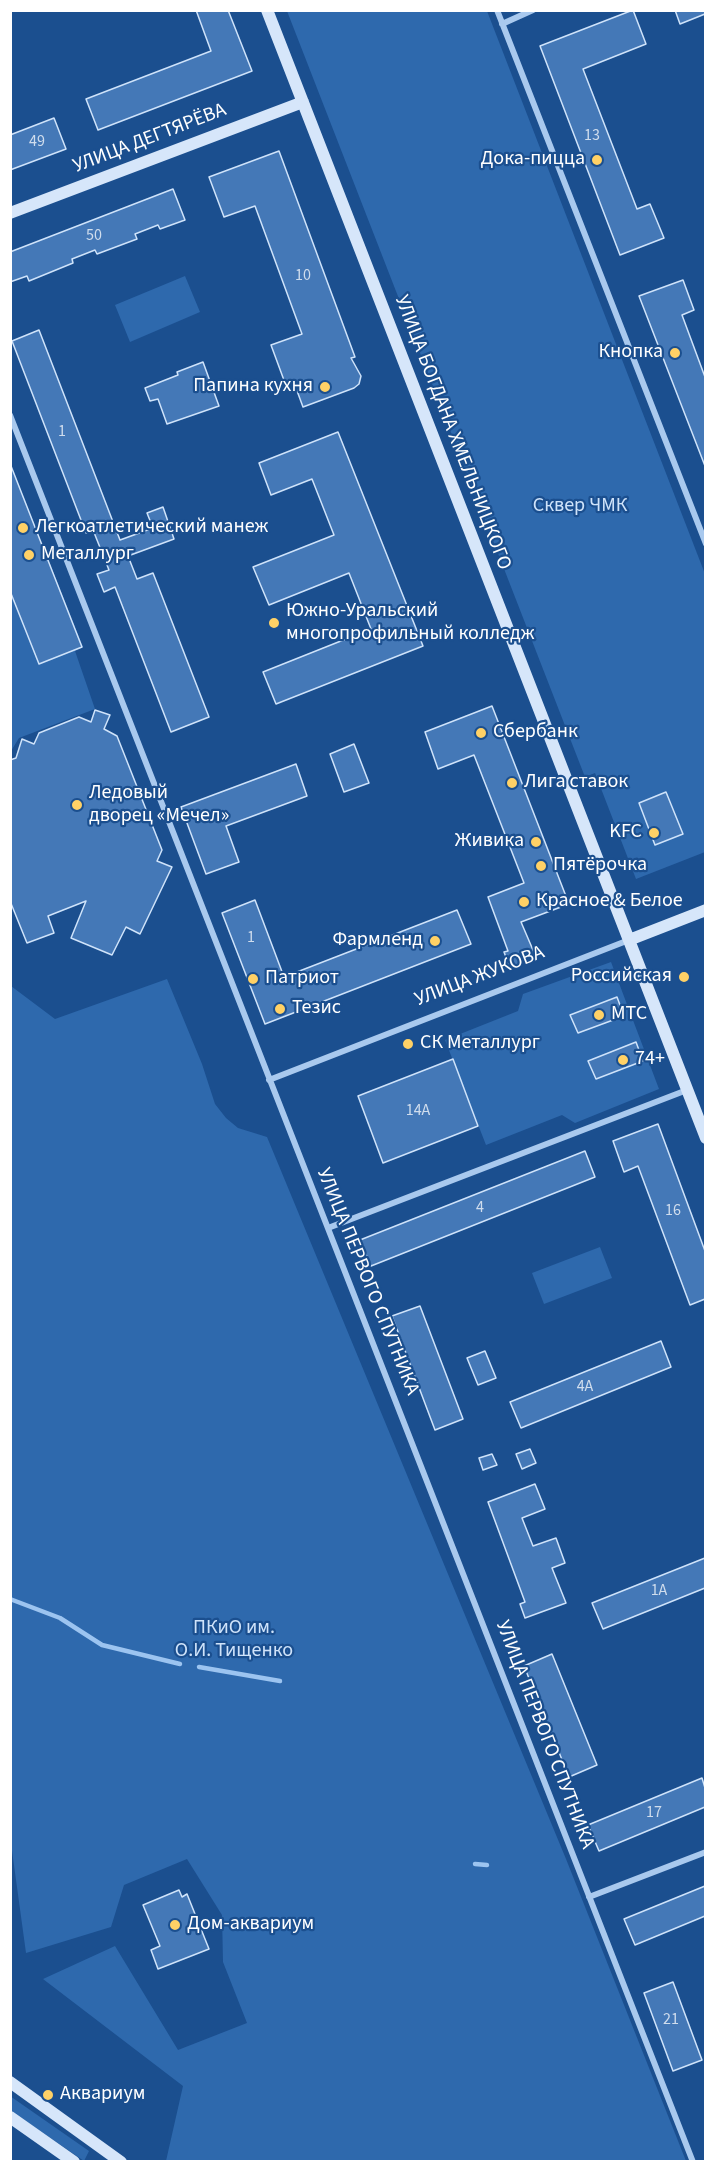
<!DOCTYPE html>
<html>
<head>
<meta charset="utf-8">
<style>
	body { margin:0 }
	#map { position:relative; width:716px; height:2172px; overflow:hidden; background:#1b4f8f; font-family:"Source Sans 3",sans-serif }
	canvas { display:block }
	.frame { position:absolute; inset:0; border:12px solid #fff; pointer-events:none }
</style>
</head>
<body>
<div id="map">
<canvas width="716" height="2172"></canvas>
<div class="frame"></div>
</div>
<script>
const ctx = document.querySelector('canvas').getContext('2d');
ctx.lineJoin = 'round';
function paint(path, color) { ctx.fillStyle = color; ctx.fill(path, 'evenodd'); }
function stroke(path, color, width, dash) { ctx.strokeStyle = color; ctx.lineWidth = width; ctx.lineCap = dash ? 'butt' : 'round'; ctx.setLineDash(dash || []); ctx.stroke(path); }
function label(font, color, halo, rows, align = 'center') {
  ctx.font = font + ' "Source Sans 3",sans-serif'; ctx.lineWidth = 4.5; ctx.setLineDash([]); ctx.textBaseline = 'middle'; ctx.strokeStyle = halo; ctx.fillStyle = color; for (const [text, x, y, turn = 0] of rows) {
    ctx.save(); ctx.translate(x, y); ctx.rotate((+turn || 0) * Math.PI / 180); ctx.textAlign = isNaN(turn) ? turn : align; if (halo) ctx.strokeText(text, 0, 0); ctx.fillText(text, 0, 0); ctx.restore();
  }
}
const green = new Path2D(`
	M 287,11 L 487,11 L 705,574 L 705,852 L 636,879 L 595,773 L 585,777 Z
	M 185,276 L 200,312 L 130,342 L 115,305 Z
	M 10,463 L 83,647 L 75,651 L 95,709 L 19,738 L 11,751 Z
	M 611,962 L 659,1089 L 575,1123 L 562,1115 L 486,1145 L 445,1040 L 518,1011 L 523,994 Z
	M 167,979 L 202,1064 L 215,1104 L 226,1118 L 238,1128 L 267,1137 L 566,1859 L 686,2161 L 166,2161 L 183,2086 L 43,1979 L 115,1946 L 178,2050 L 247,2023 L 223,1962 L 222,1915 L 187,1859 L 124,1885 L 111,1927 L 26,1953 L 10,1836 L 11,986 L 55,1019 Z
	M 600,1247 L 612,1278 L 544,1304 L 532,1273 Z
	M 10,2096 L 89,2151 L 84,2161 L 11,2111 Z`);
const stream = new Path2D(`
	M 10,1599 L 60,1618 L 102,1645 L 180,1664
	M 199,1667 L 280,1681
	M 475,1864 L 487,1865`);
const building = new Path2D(`
	M 196,10 L 228,10 L 252,71 L 98,130 L 86,99 L 211,51 Z
	M 633,10 L 646,44 L 583,69 L 637,209 L 650,204 L 664,238 L 620,255 L 540,46 Z
	M 675,10 L 705,10 L 705,14 L 680,24 Z
	M 54,118 L 66,149 L 10,170 L 10,135 Z
	M 279,151 L 355,357 L 351,358 L 361,376 L 359,384 L 354,388 L 303,407 L 293,380 L 285,383 L 271,345 L 302,334 L 255,206 L 224,217 L 209,177 Z
	M 173,189 L 185,220 L 160,229 L 158,225 L 135,234 L 137,239 L 97,254 L 95,250 L 72,259 L 73,263 L 29,281 L 27,276 L 10,282 L 10,252 Z
	M 683,280 L 694,310 L 682,315 L 705,377 L 705,466 L 639,296 Z
	M 39,330 L 120,540 L 153,528 L 147,513 L 163,507 L 174,539 L 128,556 L 137,579 L 153,573 L 209,717 L 171,732 L 115,587 L 104,592 L 97,574 L 109,570 L 93,530 L 86,533 L 12,341 Z
	M 203,362 L 219,406 L 167,424 L 158,399 L 150,401 L 145,388 L 178,375 L 177,372 Z
	M 338,432 L 423,646 L 276,704 L 263,672 L 371,629 L 349,573 L 269,605 L 253,567 L 334,535 L 312,479 L 271,495 L 259,463 Z
	M 11,466 L 82,647 L 39,664 L 10,591 Z
	M 492,706 L 569,904 L 521,922 L 536,957 L 510,968 L 504,952 L 508,951 L 488,897 L 524,883 L 474,755 L 438,769 L 425,732 Z
	M 95,710 L 110,715 L 104,729 L 117,736 L 162,850 L 157,861 L 172,867 L 140,934 L 126,927 L 112,955 L 71,938 L 86,901 L 48,916 L 54,933 L 27,943 L 10,901 L 10,760 L 16,758 L 22,739 L 34,744 L 39,733 L 79,717 L 91,722 Z
	M 354,744 L 369,783 L 344,792 L 330,754 Z
	M 296,764 L 307,796 L 226,826 L 239,862 L 206,874 L 181,807 Z
	M 666,792 L 683,834 L 655,845 L 639,803 Z
	M 255,900 L 284,977 L 457,910 L 471,944 L 265,1024 L 222,913 Z
	M 617,997 L 624,1016 L 578,1033 L 570,1015 Z
	M 636,1042 L 643,1061 L 596,1079 L 588,1061 Z
	M 453,1059 L 478,1126 L 383,1163 L 358,1096 Z
	M 658,1124 L 705,1251 L 705,1299 L 690,1305 L 638,1166 L 624,1172 L 613,1141 Z
	M 585,1151 L 595,1177 L 371,1266 L 360,1240 Z
	M 420,1306 L 463,1419 L 435,1430 L 392,1316 Z
	M 661,1341 L 671,1367 L 521,1428 L 510,1402 Z
	M 485,1351 L 496,1378 L 478,1385 L 467,1358 Z
	M 530,1449 L 536,1463 L 522,1469 L 516,1454 Z
	M 492,1454 L 497,1465 L 483,1470 L 479,1458 Z
	M 535,1484 L 545,1509 L 522,1518 L 533,1546 L 556,1538 L 565,1563 L 552,1568 L 566,1603 L 525,1618 L 520,1604 L 525,1602 L 488,1502 Z
	M 705,1558 L 705,1588 L 603,1629 L 592,1603 Z
	M 552,1654 L 597,1765 L 569,1777 L 524,1666 Z
	M 702,1778 L 705,1788 L 705,1807 L 599,1851 L 588,1825 Z
	M 705,1886 L 705,1916 L 635,1945 L 624,1919 Z
	M 179,1890 L 182,1897 L 187,1894 L 209,1949 L 158,1969 L 151,1950 L 160,1946 L 143,1905 Z
	M 673,1982 L 702,2060 L 673,2071 L 644,1993 Z`);
const street = new Path2D(`
	M 497,10 L 706,544
	M 502,24 L 533,10
	M 10,415 L 693,2162
	M 269,1080 L 629,940
	M 328,1228 L 687,1090
	M 589,1897 L 706,1852`);
const secondary = new Path2D(`
	M 267,10 L 706,1138
	M 10,213 L 303,102
	M 629,940 L 706,910
	M 10,2082 L 121,2162
	M 10,2117 L 74,2162`);
const markers = [
	[597,160,6,"#ffd166"],
	[675,353,6,"#ffd166"],
	[325,387,6,"#ffd166"],
	[23,528,6,"#ffd166"],
	[29,555,6,"#ffd166"],
	[274,623,6,"#ffd166"],
	[481,733,6,"#ffd166"],
	[512,783,6,"#ffd166"],
	[77,805,6,"#ffd166"],
	[654,833,6,"#ffd166"],
	[536,842,6,"#ffd166"],
	[541,866,6,"#ffd166"],
	[524,902,6,"#ffd166"],
	[435,941,6,"#ffd166"],
	[684,977,6,"#ffd166"],
	[253,979,6,"#ffd166"],
	[280,1009,6,"#ffd166"],
	[599,1015,6,"#ffd166"],
	[408,1044,6,"#ffd166"],
	[623,1060,6,"#ffd166"],
	[175,1925,6,"#ffd166"],
	[48,2095,6,"#ffd166"]
];
const numberNames = [
	["13",592,136],
	["49",37,142],
	["50",94,236],
	["10",303,276],
	["1",62,432],
	["1",251,938],
	["14А",418,1111],
	["4",480,1208],
	["16",673,1211],
	["4А",585,1387],
	["1А",659,1591],
	["17",654,1813],
	["21",671,2020]
];
const streetNames = [
	["УЛИЦА ДЕГТЯРЁВА",150,139,-21],
	["УЛИЦА БОГДАНА ХМЕЛЬНИЦКОГО",452,433,69],
	["УЛИЦА ЖУКОВА",480,977,-21],
	["УЛИЦА ПЕРВОГО СПУТНИКА",367,1282,68],
	["УЛИЦА ПЕРВОГО СПУТНИКА",544,1735,69]
];
const poiNames = [
	["Дока-пицца",585,160,"right"],
	["Кнопка",663,353,"right"],
	["Папина кухня",313,387,"right"],
	["Легкоатлетический манеж",35,528],
	["Металлург",41,555],
	["Южно-Уральский",286,612],
	["многопрофильный колледж",286,635],
	["Сбербанк",493,733],
	["Лига ставок",524,783],
	["Ледовый",89,794],
	["дворец «Мечел»",89,817],
	["KFC",642,833,"right"],
	["Живика",524,842,"right"],
	["Пятёрочка",553,866],
	["Красное & Белое",536,902],
	["Фармленд",423,941,"right"],
	["Российская",672,977,"right"],
	["Патриот",265,979],
	["Тезис",292,1009],
	["МТС",611,1015],
	["СК Металлург",420,1044],
	["74+",635,1060],
	["Дом-аквариум",187,1925],
	["Аквариум",60,2095]
];
const parkNames = [
	["Сквер ЧМК",580,507],
	["ПКиО им.",234,1629],
	["О.И. Тищенко",234,1652]
];
paint(green, '#2e69ad');
stroke(stream, '#9cc4f0', 4.5);
paint(building, '#4478b7');
stroke(building, '#cfe3fa', 1.5);
stroke(street, '#a9c9ee', 6);
stroke(secondary, '#d6e6fa', 12);
for (const [x, y, r, color] of markers) { const dot = new Path2D(); dot.arc(x, y, r, 0, 2 * Math.PI); ctx.fillStyle = color; ctx.fill(dot); stroke(dot, '#1b4f8f', 2); }
label('16px', '#d0dded', null, numberNames);
label('20px', '#fff', '#1b4f8f', streetNames);
label('20px', '#fff', '#1b4f8f', poiNames, 'left');
label('20px', '#cfe3fa', '#1b4f8f', parkNames);
</script>
</body>
</html>
